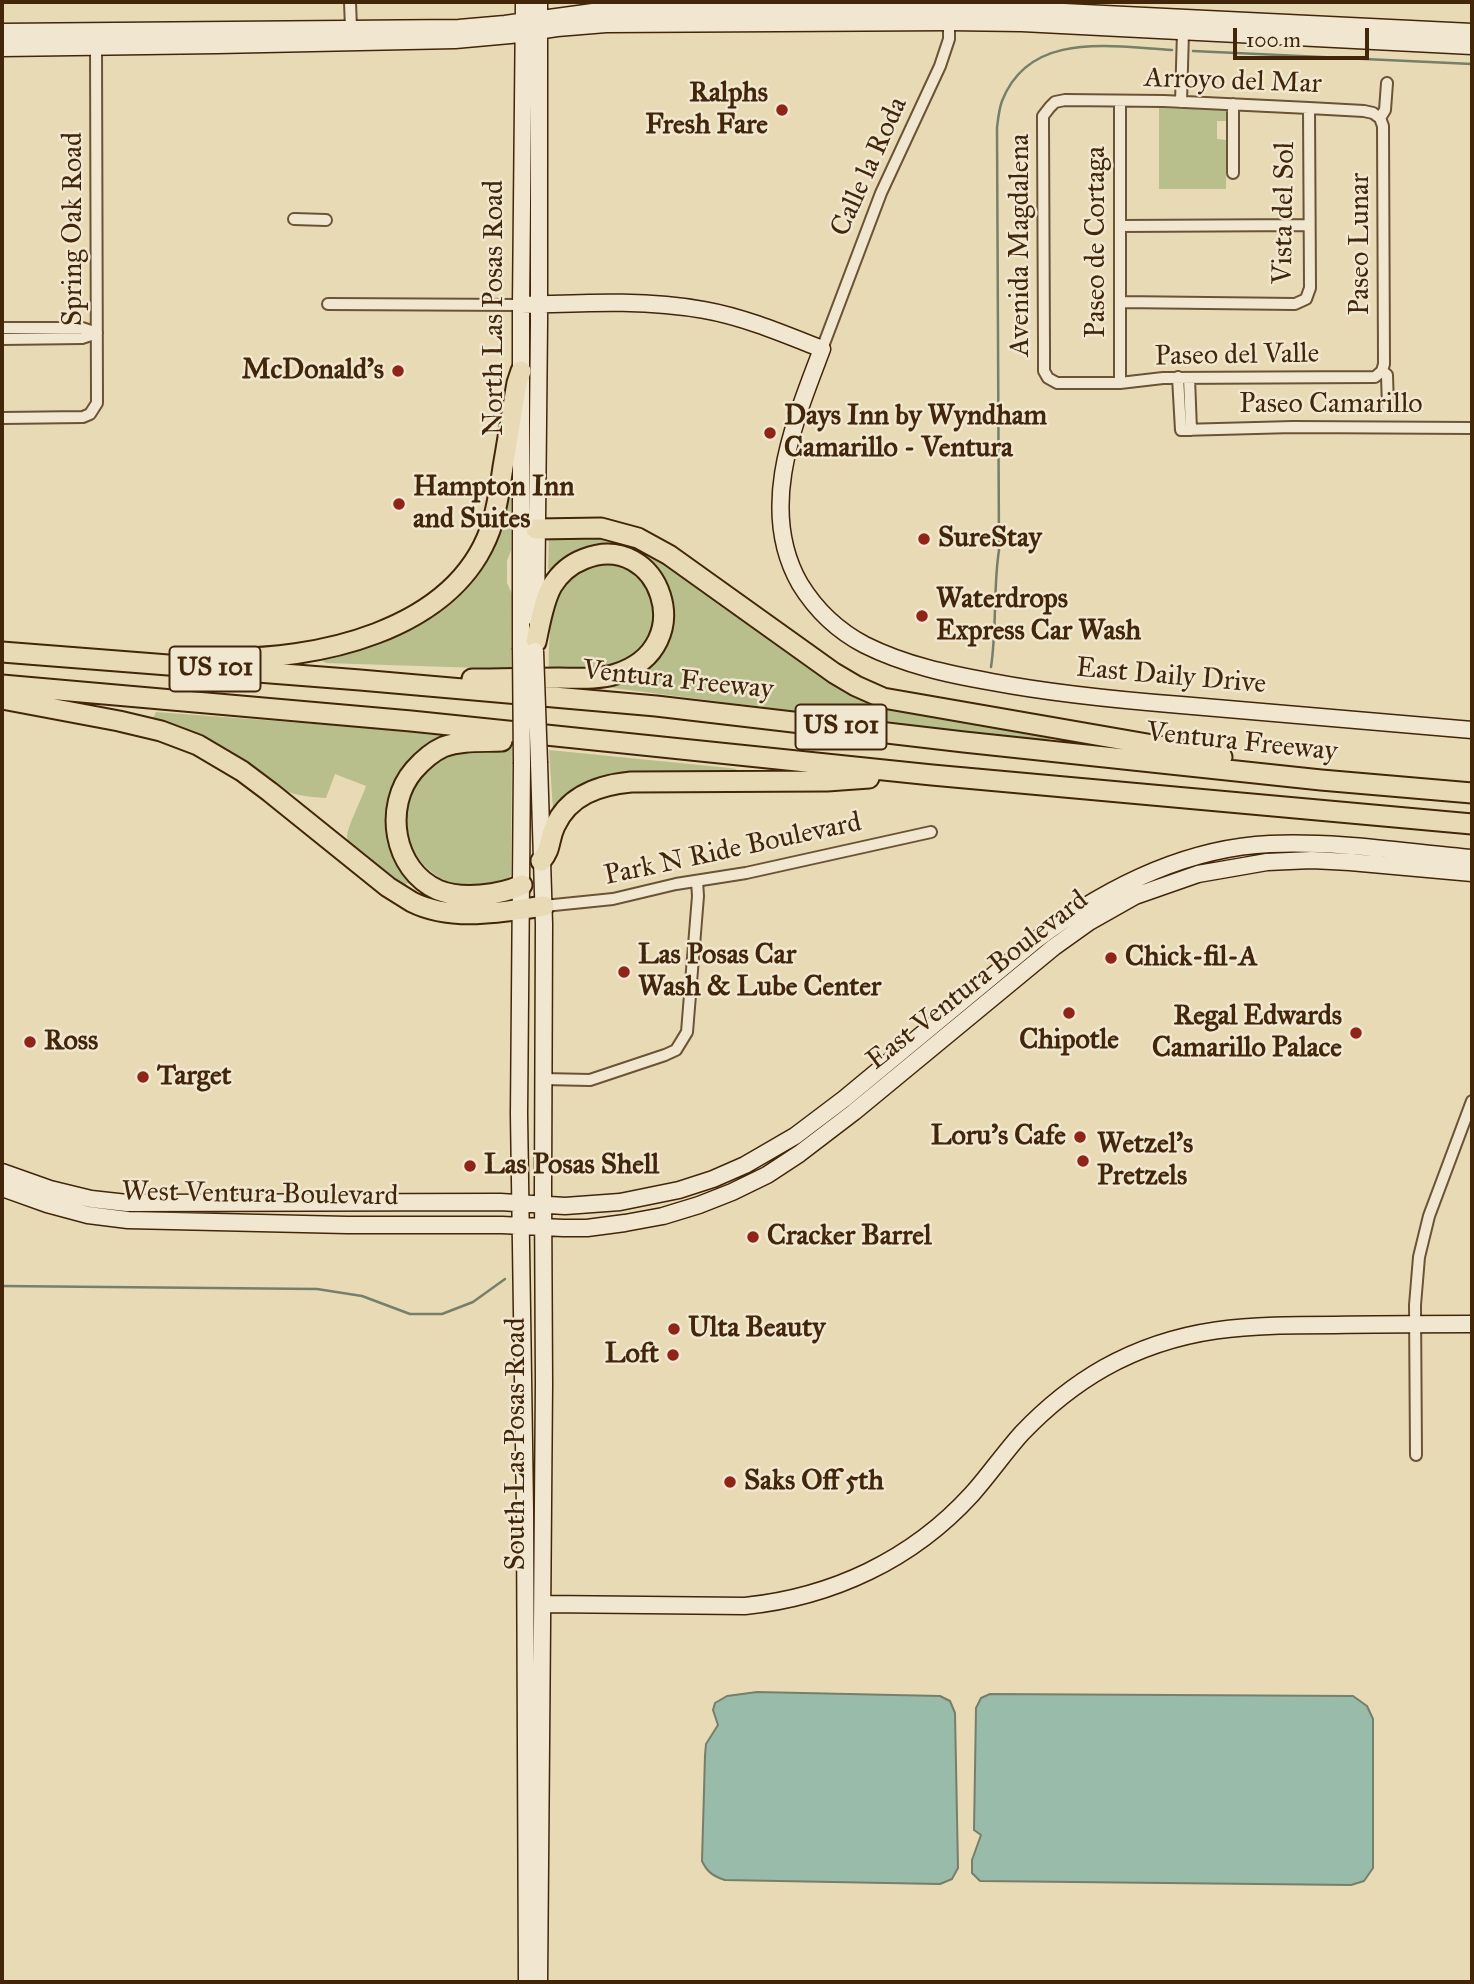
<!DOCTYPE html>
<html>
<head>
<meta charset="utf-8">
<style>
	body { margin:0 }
	#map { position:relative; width:1474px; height:1984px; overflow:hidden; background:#e9dab6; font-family:"IM FELL Great Primer",serif }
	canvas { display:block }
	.frame { position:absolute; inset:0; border:4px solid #41260a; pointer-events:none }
	.scale { position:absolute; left:1233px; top:28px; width:136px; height:32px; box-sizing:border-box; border:4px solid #41260a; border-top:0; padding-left:9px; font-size:21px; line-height:24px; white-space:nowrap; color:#41260a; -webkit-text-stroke:5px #f1e7d0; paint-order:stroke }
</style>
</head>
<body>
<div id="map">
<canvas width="1474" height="1984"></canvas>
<div class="frame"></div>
<div class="scale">100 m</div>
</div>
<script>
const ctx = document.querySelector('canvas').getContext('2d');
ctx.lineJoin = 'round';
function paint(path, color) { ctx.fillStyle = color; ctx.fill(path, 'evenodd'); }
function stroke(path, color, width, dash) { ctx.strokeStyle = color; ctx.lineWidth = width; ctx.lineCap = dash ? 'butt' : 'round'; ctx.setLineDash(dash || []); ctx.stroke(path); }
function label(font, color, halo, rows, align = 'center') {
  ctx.font = font + ' "IM FELL Great Primer",serif'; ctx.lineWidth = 5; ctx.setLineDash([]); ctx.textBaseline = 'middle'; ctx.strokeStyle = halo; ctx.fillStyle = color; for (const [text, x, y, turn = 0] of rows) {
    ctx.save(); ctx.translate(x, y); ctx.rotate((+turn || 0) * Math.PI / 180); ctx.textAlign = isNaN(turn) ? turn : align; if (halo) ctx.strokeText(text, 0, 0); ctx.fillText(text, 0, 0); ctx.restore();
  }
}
const green = new Path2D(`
	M 1159,108 L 1227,110 L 1227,121 L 1217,121 L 1217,139 L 1227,140 L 1226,189 L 1159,189 Z
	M 506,495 L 511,495 L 511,550 L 507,561 L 507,583 L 512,594 L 511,669 L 326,663 L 321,660 L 321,656 L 443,603 Z
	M 549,537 L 607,538 L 624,542 L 649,553 L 833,680 L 1052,733 L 1049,740 L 1023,739 L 879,722 L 605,687 L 605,681 L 667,633 L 637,556 L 554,571 L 548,569 Z
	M 600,561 L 633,568 L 655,597 L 654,633 L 636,655 L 612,668 L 549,671 C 548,648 550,596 566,579 C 572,572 592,565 600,561 Z
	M 156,712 L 439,733 L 442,737 L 441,744 L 396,790 L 416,877 L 405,885 C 393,877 347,850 347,837 C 346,829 363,796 366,786 L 335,774 L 326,798 C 317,797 308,797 299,795 C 292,794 289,791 281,790 L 152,720 Z
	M 499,747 L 512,747 L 511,875 L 503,885 C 485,885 466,889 449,882 C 404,864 391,806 423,770 C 428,765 436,762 442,758 C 446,756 451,752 456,751 C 469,747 485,748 499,747 Z
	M 549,750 L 730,768 L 736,769 L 739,773 L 652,777 L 559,809 L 553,810 Z`);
const water = new Path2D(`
	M 757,1692 L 940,1696 L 950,1701 L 955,1713 L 958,1868 L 952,1879 L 940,1884 L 725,1880 C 713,1876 707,1872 702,1861 L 705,1755 L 706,1744 L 718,1725 L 713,1710 L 715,1703 L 727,1696 Z
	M 990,1694 L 1353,1696 L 1367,1706 L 1373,1719 L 1373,1868 L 1364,1881 L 1351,1885 L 980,1881 L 972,1873 L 972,1860 L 981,1835 L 974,1830 L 976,1708 L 981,1698 Z`);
const stream = new Path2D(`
	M 1193,51 L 1472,64
	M 991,667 C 997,627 993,589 999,550 L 997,128 C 998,119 999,109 1002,101 C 1030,30 1111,47 1172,50
	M 2,1286 L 317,1289 L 362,1296 L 410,1314 L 442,1314 L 473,1302 L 505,1279`);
const street = new Path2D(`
	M 350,2 L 351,28
	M 1181,102 L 1183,32 L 1186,25
	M 1380,118 L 1373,113 L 1364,111 L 1309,108 L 1164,101 L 1065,100 L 1055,102 L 1050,107 L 1043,116 L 1043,123 L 1044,349 L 1044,371 L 1048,378 L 1057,383 L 1120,383 L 1163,378 L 1375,377 L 1382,371
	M 1380,118 L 1383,126 L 1384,364 L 1382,371
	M 1380,118 L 1385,110 L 1387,83
	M 1233,173 L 1233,104
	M 294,219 L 326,220
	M 1120,226 L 1308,225
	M 1120,302 L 1295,304 L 1306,299 L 1310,288 L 1309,108
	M 328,304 L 521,305
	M 2,328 L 82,328 L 97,333
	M 2,339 L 82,338 L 97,333
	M 822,349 L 881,193 L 940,66 L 949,39 L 949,19
	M 1382,371 L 1387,375 L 1388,407
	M 1178,377 L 1181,430 L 1293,427 L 1472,428
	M 1189,378 L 1191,430
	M 1120,383 L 1120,101
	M 2,418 L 83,417 L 90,414 L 97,403 L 96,47
	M 544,906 L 613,899 L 676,884 L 746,873 L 931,832
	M 543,1079 L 590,1080 L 665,1055 L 676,1050 L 687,1032 L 698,896 L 697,881
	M 1416,1455 L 1415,1305 L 1419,1257 L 1429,1216 L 1472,1101`);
const secondary = new Path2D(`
	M 2,32 L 459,28 L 505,24 L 593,12 L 948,8 L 1043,11 L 1472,32
	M 2,48 L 217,45 L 455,40 L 510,35 L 557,28 L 606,24 L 949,22 L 1022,23 L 1472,46
	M 521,305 C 581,303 644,299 704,310 C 744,317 784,334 822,349 C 794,423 757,509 800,584 C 816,610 838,631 865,645 C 905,665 948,674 992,682 C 1055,694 1118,700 1181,705 C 1278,713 1375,722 1472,730
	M 536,619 L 539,323 L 539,2
	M 521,648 L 521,305 L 524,2
	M 522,764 L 519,1114 L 525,1509 L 527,1982
	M 2,1172 L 50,1189 L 91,1199 L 127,1203 L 500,1202 L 565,1206 L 620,1202 L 679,1190 L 713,1179 L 745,1165 L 795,1136 L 844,1099 L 1036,940 C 1104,889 1184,848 1270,844 C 1337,841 1405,852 1472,858
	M 2,1188 L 47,1204 L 88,1215 L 128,1220 L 347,1225 L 502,1225 L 563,1228 L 587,1228 L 625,1223 L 663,1216 L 699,1205 L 732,1192 L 767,1175 L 799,1154 L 854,1112 L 1054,947 L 1089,922 L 1135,896 L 1198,874 L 1267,862 L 1312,860 L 1350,862 L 1472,873
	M 544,1604 L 745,1606 C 832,1597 912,1560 972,1494 C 989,1475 1004,1453 1022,1433 C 1046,1408 1074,1385 1104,1368 C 1181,1325 1250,1325 1335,1325 C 1381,1324 1426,1324 1472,1324
	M 539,1982 L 544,1384 L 543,1190 L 544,924 L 539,763`);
const highway = new Path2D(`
	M 536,529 L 601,528 L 638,538 L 669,555 L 834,673 L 856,686 L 883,698 L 1222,757
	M 2,652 L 360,680 L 656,706 L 964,742 L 1321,780 L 1472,793
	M 218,658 C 314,661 453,632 490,530 C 497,510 500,488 503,467 C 508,439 512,411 517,383 L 521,371
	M 472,679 C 501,679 529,678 558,678 C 577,678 598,680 616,674 C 702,647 659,529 584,559 C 571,564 560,573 552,586 C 543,602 540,624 536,642
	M 2,685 L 411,721 L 932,775 L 1472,824
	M 2,699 L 119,721 L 161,731 L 198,745 L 242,771 L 270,792 L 388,887 C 396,892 404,897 412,902 C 452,922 502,912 544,906
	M 502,741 C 483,742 462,740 443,747 C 432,752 422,761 414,770 C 383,806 393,870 438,890 C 462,900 500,895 522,885
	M 541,861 C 552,848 548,841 555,826 C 569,795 599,785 631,782 L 827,781 L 869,778`);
const secondaryBridge = new Path2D(`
	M 521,648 L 522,764
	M 535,651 L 539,763`);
const markers = [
	[782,110,7,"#8f2418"],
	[398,371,7,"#8f2418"],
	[770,433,7,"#8f2418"],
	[399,504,7,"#8f2418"],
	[924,539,7,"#8f2418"],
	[922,616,7,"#8f2418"],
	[1111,958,7,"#8f2418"],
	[624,972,7,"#8f2418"],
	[1069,1013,7,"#8f2418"],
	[1356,1033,7,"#8f2418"],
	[30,1042,7,"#8f2418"],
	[143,1077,7,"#8f2418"],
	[1080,1137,7,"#8f2418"],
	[1083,1161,7,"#8f2418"],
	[470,1166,7,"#8f2418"],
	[753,1237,7,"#8f2418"],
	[674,1329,7,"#8f2418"],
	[673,1355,7,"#8f2418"],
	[730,1482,7,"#8f2418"]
];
const shields = [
	[215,669,91],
	[841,727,91]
];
const shieldNames = [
	["US 101",215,669],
	["US 101",841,727]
];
const streetNames = [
	["Arroyo del Mar",1233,82,2],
	["Calle la Roda",870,167,-66],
	["Vista del Sol",1285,213,-89],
	["Spring Oak Road",74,229,-90],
	["Paseo de Cortaga",1097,242,-90],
	["Paseo Lunar",1361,244,-90],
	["Avenida Magdalena",1021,245,-90],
	["North Las Posas Road",495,308,-90],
	["Paseo del Valle",1237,356,-1],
	["Paseo Camarillo",1331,405],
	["East Daily Drive",1171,677,5],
	["Ventura Freeway",678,681,6],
	["Ventura Freeway",1242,743,6],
	["Park N Ride Boulevard",733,850,-12],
	["East Ventura Boulevard",978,981,-38],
	["West Ventura Boulevard",260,1195,1],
	["South Las Posas Road",517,1444,-90]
];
const poiNames = [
	["Ralphs",768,94,"right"],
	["Fresh Fare",768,126,"right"],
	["McDonald's",384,371,"right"],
	["Days Inn by Wyndham",784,417],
	["Camarillo - Ventura",784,449],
	["Hampton Inn",413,488],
	["and Suites",413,520],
	["SureStay",938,539],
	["Waterdrops",936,600],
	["Express Car Wash",936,632],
	["Las Posas Car",638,956],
	["Wash & Lube Center",638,988],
	["Chick-fil-A",1125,958],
	["Regal Edwards",1342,1017,"right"],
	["Camarillo Palace",1342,1049,"right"],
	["Chipotle",1069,1041,"center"],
	["Ross",44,1042],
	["Target",157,1077],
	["Loru's Cafe",1066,1137,"right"],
	["Wetzel's",1097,1145],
	["Pretzels",1097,1177],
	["Las Posas Shell",484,1166],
	["Cracker Barrel",767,1237],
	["Ulta Beauty",688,1329],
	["Loft",659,1355,"right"],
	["Saks Off 5th",744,1482]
];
paint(green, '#b8bf8d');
paint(water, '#98bbaa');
stroke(water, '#757f6a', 2);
stroke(stream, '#757f6a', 2.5);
stroke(street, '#6b5335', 14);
stroke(secondary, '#41260a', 19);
stroke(highway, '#41260a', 23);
stroke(street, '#f1e7d0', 10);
stroke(secondary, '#f1e7d0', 16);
stroke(highway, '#e9dab6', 19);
stroke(secondaryBridge, '#41260a', 19, []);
stroke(secondaryBridge, '#f1e7d0', 16);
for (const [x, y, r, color] of markers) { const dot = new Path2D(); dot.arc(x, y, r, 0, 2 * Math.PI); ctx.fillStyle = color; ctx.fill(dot); stroke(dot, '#f1e7d0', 2.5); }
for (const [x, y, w] of shields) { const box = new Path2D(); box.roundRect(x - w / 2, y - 22.5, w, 45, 5); ctx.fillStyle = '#f1e7d0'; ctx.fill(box); stroke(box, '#41260a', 2); }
label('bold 26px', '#41260a', null, shieldNames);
label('28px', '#41260a', '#f1e7d0', streetNames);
label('bold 28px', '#41260a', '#f1e7d0', poiNames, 'left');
</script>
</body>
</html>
